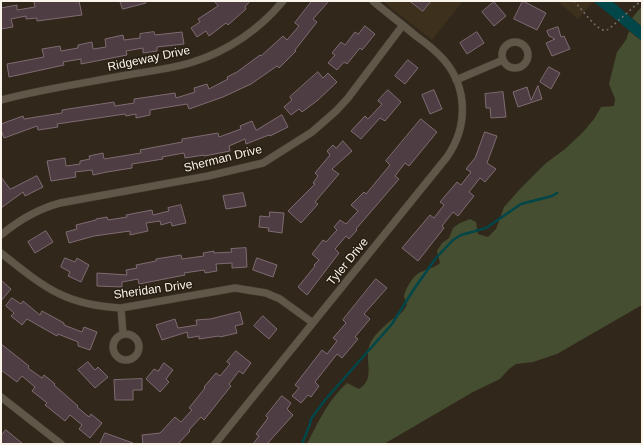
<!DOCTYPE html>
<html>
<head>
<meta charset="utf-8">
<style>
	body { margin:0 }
	#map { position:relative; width:643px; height:445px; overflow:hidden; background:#31271b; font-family:Arial,sans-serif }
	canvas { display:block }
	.frame { position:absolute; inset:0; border:2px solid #f9f3ea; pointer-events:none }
</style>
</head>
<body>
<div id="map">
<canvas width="643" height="445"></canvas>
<div class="frame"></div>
</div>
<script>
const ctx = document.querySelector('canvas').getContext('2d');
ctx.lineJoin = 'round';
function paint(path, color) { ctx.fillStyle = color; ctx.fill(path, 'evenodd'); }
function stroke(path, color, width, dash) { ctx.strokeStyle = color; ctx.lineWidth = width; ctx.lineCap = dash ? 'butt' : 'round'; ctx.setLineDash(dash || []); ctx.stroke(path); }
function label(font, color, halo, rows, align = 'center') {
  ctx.font = font + ' Arial,sans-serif'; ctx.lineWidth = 3; ctx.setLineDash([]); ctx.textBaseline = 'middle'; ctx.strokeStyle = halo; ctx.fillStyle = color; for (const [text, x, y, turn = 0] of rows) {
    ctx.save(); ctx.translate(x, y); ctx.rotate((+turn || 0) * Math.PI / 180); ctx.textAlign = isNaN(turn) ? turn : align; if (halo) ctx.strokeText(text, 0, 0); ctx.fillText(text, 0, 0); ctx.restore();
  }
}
const built = new Path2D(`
	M 382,1 L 463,1 L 432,40 Z
	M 557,1 L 593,1 L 593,2 L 578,19 Z`);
const green = new Path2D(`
	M 642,6 L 642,27 L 632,18 Z
	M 629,31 L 642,41 L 642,305 L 557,354 L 533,362 L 516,364 L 509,369 L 500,379 L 473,392 L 384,444 L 307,444 C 318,422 329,399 347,383 L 359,389 C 377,378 363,359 370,344 C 374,335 382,328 390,321 C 397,316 404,313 407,304 C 406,302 404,298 404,296 C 405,290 411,280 415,276 C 422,269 432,270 440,263 L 437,251 L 442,243 L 449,238 L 453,228 L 460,223 L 470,219 L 476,222 L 478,234 L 488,237 L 496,229 L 504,207 L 521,188 L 546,163 L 565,149 L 583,132 L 594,119 L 601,107 L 614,106 L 615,99 L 609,84 L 617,52 L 626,40 Z`);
const water = new Path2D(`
	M 593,1 L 612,1 L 642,27 L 642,41 Z`);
const stream = new Path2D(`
	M 302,444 L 310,424 L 311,419 L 325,400 L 392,324 L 414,289 L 436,258 L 453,240 L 461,235 L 486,228 L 521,204 L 552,196 L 557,193`);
const building = new Path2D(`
	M 42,1 L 79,1 L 82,15 L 37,21 L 37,18 L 26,19 L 26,16 L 11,19 L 13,27 L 1,29 L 1,8 L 17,5 L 17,10 L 35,7 L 34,2 Z
	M 120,1 L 145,1 L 146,3 L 123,9 Z
	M 214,1 L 250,1 L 245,7 L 246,9 L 228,25 L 226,23 L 209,36 L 206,31 L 197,37 L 191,28 L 200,22 L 198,19 L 218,6 Z
	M 312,1 L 329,1 L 313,19 L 317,22 L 295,50 L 296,51 L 279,68 L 277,66 L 251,84 L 223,97 L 189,109 L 187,104 L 150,110 L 150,115 L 136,118 L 136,114 L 126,116 L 125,114 L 57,124 L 58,127 L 38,130 L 37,126 L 4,138 L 1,130 L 1,124 L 23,116 L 24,119 L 62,113 L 62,110 L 114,102 L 115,106 L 134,103 L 134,99 L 175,93 L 176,98 L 195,92 L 194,88 L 207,84 L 209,89 L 228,79 L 227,77 L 237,72 L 260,55 L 261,56 L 283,36 L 287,40 L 299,26 L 295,23 Z
	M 410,1 L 431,1 L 423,11 Z
	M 523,1 L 546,13 L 537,30 L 514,19 Z
	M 494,2 L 506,16 L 494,26 L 482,12 Z
	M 365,26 L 375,34 L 362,50 L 360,48 L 347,64 L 344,62 L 337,70 L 328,63 L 335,55 L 332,53 L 341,42 L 345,45 L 355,32 L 358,34 Z
	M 558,27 L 561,37 L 564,36 L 570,49 L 552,56 L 546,43 L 555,39 L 549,36 L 547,31 Z
	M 154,32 L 155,35 L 182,32 L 184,44 L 157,47 L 157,51 L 143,53 L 143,48 L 126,51 L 127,55 L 81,64 L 81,59 L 63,62 L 64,65 L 9,77 L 7,64 L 44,57 L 42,49 L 60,46 L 61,51 L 78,48 L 78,45 L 92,42 L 93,49 L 106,47 L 105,39 L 123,35 L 124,40 L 140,38 L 140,34 Z
	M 477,32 L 484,43 L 467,54 L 460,43 Z
	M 408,60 L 418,68 L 405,84 L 395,76 Z
	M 549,67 L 560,73 L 551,89 L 540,82 Z
	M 318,72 L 323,78 L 328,73 L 337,82 L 318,100 L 302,112 L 299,109 L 291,115 L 284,107 L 292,100 L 290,97 Z
	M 538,86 L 542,99 L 518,107 L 513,92 L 527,87 L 531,100 Z
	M 388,90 L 401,102 L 385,121 L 380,118 L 361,139 L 351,131 L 365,116 L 368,119 L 382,104 L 378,101 Z
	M 434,90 L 442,109 L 430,114 L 422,95 Z
	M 503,92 L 506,117 L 491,118 L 490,108 L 486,108 L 485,94 Z
	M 282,115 L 288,127 L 270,136 L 269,135 L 246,144 L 245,139 L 229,146 L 230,151 L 204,156 L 204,155 L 185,158 L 184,153 L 162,157 L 163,159 L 132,164 L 132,168 L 107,172 L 93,175 L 92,170 L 75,172 L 76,177 L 51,181 L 47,161 L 65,158 L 66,166 L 80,164 L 80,161 L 90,159 L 89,156 L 103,153 L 104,159 L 141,153 L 140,150 L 182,142 L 182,139 L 218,133 L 219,137 L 241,129 L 240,126 L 252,121 L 256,130 Z
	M 421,119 L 437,132 L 409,166 L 405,163 L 395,176 L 399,179 L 356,229 L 357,230 L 349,239 L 346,236 L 335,249 L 339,253 L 307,295 L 298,287 L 315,266 L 314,265 L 319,260 L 312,254 L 323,240 L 326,242 L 337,230 L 334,227 L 340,220 L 346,224 L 358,211 L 351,205 L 364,192 L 366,194 L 390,165 L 386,161 Z
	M 485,132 L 497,136 L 487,163 L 496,169 L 485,182 L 480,178 L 469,192 L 474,196 L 458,216 L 453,212 L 442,226 L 444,228 L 418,261 L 402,248 L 430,215 L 434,218 L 444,205 L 440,202 L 457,182 L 461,185 L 471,172 L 466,169 L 475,158 Z
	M 343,141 L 352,151 L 332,169 L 339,174 L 315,202 L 318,204 L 301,223 L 288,211 L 315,184 L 313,183 L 318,176 L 315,173 L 330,155 L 327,151 L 333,145 L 336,148 Z
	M 37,176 L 43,187 L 25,196 L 23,192 L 1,208 L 1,177 L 10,189 Z
	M 243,193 L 246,206 L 226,209 L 223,196 Z
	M 181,205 L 186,223 L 172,226 L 171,222 L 161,225 L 160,221 L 146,223 L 148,231 L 130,235 L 130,231 L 94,236 L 69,243 L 66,232 L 77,229 L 76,225 L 96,220 L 96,219 L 107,217 L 108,220 L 127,217 L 126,215 L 152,210 L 153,215 L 169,211 L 168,208 Z
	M 270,212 L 284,213 L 282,233 L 268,231 L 269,228 L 259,227 L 260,216 L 269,217 Z
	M 46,231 L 53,242 L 35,253 L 28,242 Z
	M 246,248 L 247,267 L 232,268 L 232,263 L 216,264 L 217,271 L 205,273 L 204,270 L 184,273 L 185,275 L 139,284 L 138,279 L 122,282 L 122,287 L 97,286 L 97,273 L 127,275 L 126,270 L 137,268 L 136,265 L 156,261 L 156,259 L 181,255 L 182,259 L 204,256 L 203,253 L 214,251 L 214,253 L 232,252 L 231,249 Z
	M 65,258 L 75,262 L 77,258 L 89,265 L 81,282 L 68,276 L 70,272 L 61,267 Z
	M 257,258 L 277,265 L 273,277 L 253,270 Z
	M 376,279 L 387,288 L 364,314 L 370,319 L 355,337 L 358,339 L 342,358 L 337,354 L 315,382 L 319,386 L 311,397 L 308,395 L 301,403 L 292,396 L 299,388 L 295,385 L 322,350 L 327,354 L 337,341 L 333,338 L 346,323 L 343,320 Z
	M 1,280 L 11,289 L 1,301 Z
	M 12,298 L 21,304 L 23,301 L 40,315 L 42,311 L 64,323 L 64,325 L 82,332 L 84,327 L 97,332 L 90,350 L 78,346 L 78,342 L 58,334 L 57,336 L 27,319 L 22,325 L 11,316 L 14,313 L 6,306 Z
	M 240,312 L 243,324 L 235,326 L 237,333 L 220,337 L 219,336 L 199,339 L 199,336 L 188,338 L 187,332 L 162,340 L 156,325 L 175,319 L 178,328 L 197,325 L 196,320 L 210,319 Z
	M 263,316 L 277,329 L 269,339 L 254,326 Z
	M 1,344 L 29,366 L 28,368 L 42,378 L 44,375 L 55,384 L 54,385 L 78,406 L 77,407 L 89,417 L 91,414 L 102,423 L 90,438 L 79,429 L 82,425 L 70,415 L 65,421 L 45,405 L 47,403 L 32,391 L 35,387 L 22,376 L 17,382 L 1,370 Z
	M 236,351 L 251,363 L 243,374 L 239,371 L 229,384 L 231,386 L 204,420 L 201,417 L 189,430 L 190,431 L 178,444 L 143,444 L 142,435 L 160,433 L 175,417 L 181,422 L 192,410 L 189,408 L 205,388 L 204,387 L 216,373 L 220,376 L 230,364 L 227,362 Z
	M 88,362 L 95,370 L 98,367 L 108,377 L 95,388 L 78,370 Z
	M 164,363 L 173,370 L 166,379 L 169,382 L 160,392 L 146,379 L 154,369 L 158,371 Z
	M 142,379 L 142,390 L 133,390 L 133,400 L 115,400 L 114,380 Z
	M 282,396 L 291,403 L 287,409 L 293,415 L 267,444 L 253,444 L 259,436 L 256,434 L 268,418 L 266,416 Z
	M 6,430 L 23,444 L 1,444 L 1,436 Z
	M 105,433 L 133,443 L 133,444 L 100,444 Z`);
const path = new Path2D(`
	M 574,1 C 581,8 594,27 603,30 C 606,31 607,30 609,29 L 637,4 L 642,2`);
const street = new Path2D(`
	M502 55a13 13 0 1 1 26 0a13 13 0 1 1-26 0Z
	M 456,80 L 503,60
	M 1,100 C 42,89 85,83 127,75 C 149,71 171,69 193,62 C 228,51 260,29 283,1
	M 1,235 C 19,220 38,209 60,203 L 208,176 L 263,163 L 312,132 L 336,111 L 348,98 L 403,25
	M 1,253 C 44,287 64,305 121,308 L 235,288 L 266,293 L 280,299 L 313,323
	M 121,308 L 123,334
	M113 347a13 13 0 1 1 26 0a13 13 0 1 1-26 0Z
	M 1,397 L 61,444
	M 215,444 L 447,157 C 468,127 468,88 444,60 C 436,51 426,43 416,36 C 402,24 387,13 373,1`);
const streetNames = [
	["Ridgeway Drive",149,59,-12],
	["Sherman Drive",223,159,-14],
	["Tyler Drive",348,262,-51],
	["Sheridan Drive",153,290,-8]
];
paint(built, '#3d301d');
paint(green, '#454e30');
paint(water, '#014648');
stroke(stream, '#014648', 2.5);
paint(building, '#4e3d43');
stroke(building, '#7f6c72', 1);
stroke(street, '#4a4237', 8);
stroke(path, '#776e63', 1.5, [2, 3]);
stroke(street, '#615749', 7);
label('12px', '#f9f3ea', '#271e11', streetNames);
</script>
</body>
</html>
